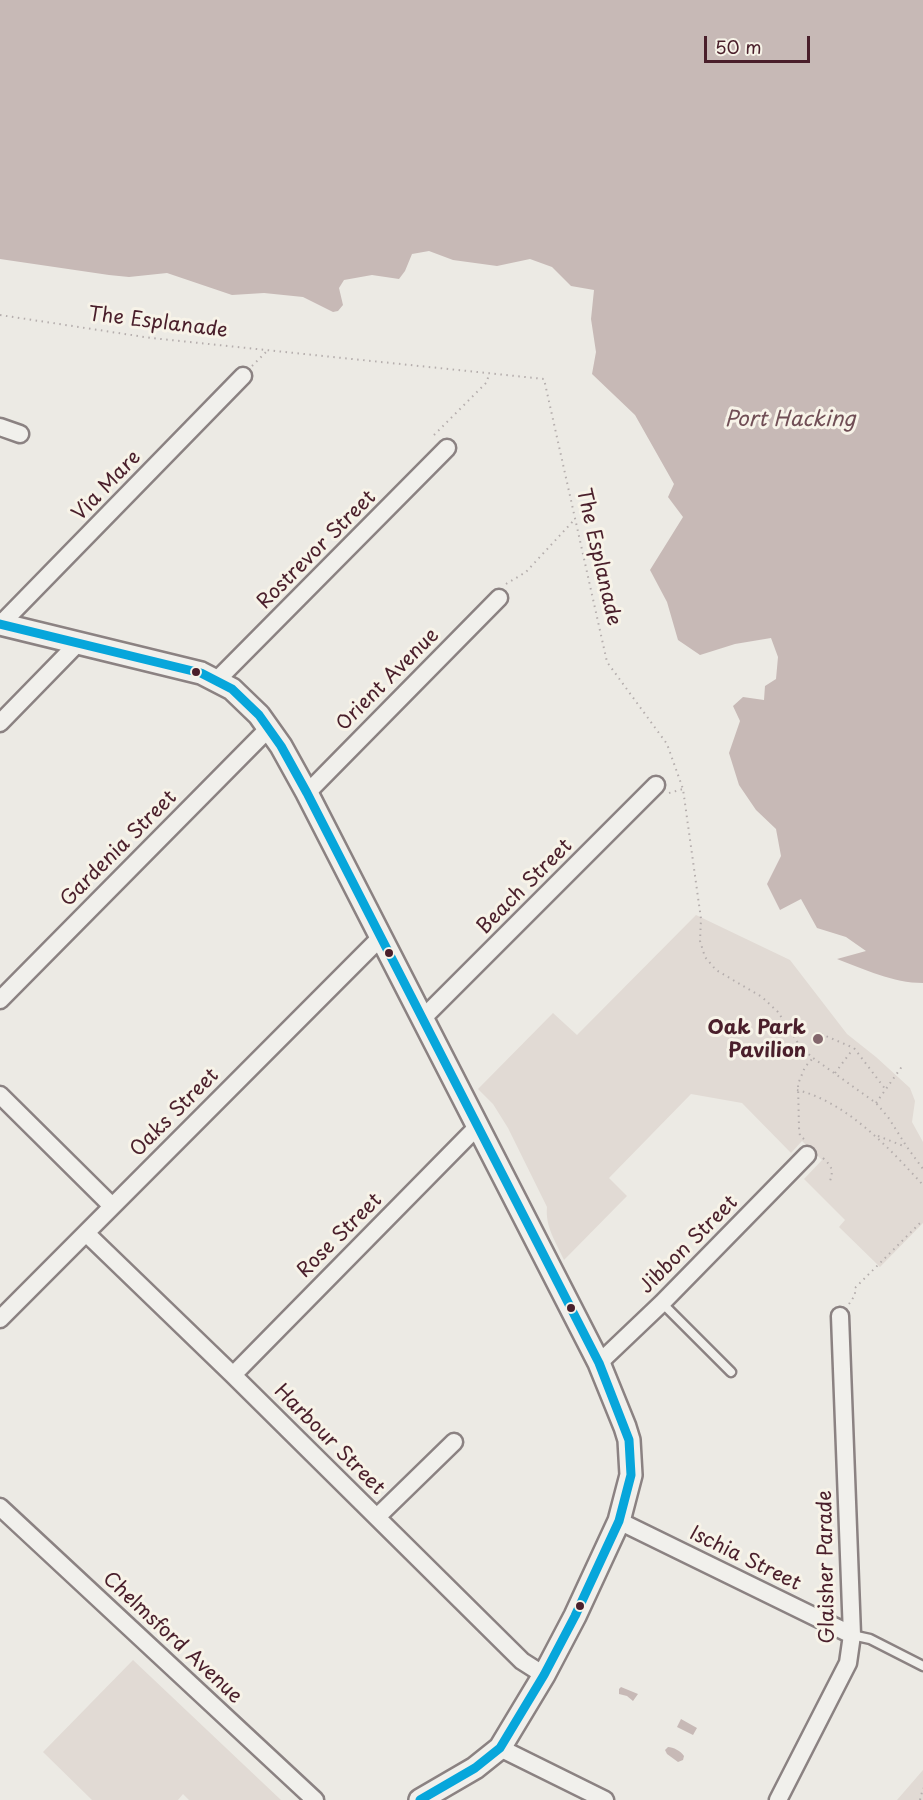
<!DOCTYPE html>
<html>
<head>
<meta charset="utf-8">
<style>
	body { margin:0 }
	#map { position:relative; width:923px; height:1800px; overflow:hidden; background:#eceae4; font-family:"Playpen Sans",sans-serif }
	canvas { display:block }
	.scale { position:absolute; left:704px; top:36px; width:106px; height:27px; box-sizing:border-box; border:3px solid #4a1f2b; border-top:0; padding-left:8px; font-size:18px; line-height:21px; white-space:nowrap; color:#4a1f2b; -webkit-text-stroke:4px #f7f3e8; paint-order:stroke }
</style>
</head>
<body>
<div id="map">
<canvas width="923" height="1800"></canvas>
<div class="scale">50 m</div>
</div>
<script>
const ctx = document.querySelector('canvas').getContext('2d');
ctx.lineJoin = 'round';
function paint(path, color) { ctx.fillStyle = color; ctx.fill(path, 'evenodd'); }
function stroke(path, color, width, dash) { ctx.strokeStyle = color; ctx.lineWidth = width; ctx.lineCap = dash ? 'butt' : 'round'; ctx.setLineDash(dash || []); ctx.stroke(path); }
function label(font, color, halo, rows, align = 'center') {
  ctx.font = font + ' "Playpen Sans",sans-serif'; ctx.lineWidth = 6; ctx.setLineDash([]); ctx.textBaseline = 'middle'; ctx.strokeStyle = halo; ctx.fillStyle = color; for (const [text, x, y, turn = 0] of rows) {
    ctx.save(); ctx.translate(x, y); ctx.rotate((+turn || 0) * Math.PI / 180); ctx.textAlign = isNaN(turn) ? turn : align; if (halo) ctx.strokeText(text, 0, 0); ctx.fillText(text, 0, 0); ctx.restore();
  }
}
const green = new Path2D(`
	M 696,915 L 790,960 L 847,1034 L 876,1057 L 910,1088 L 915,1101 L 912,1122 L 923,1142 L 923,1223 L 880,1267 L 839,1227 L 845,1220 L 804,1179 L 822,1160 L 802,1141 L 791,1153 L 742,1103 L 691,1094 L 609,1178 L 627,1196 L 564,1260 C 556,1242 545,1227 547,1207 L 508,1128 L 493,1104 L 478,1089 L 553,1013 L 577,1035 Z
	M 133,1660 L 281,1800 L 189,1800 L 183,1794 L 178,1800 L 92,1800 L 43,1752 Z
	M 923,1770 L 923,1800 L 897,1800 Z`);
const water = new Path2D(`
	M 0,0 L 923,0 L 923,983 C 893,983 864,969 837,959 L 866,951 L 846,937 L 817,928 L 801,899 L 780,910 L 767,884 L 781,856 L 776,829 L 756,810 L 739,785 L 729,753 L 740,721 L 733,706 L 743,697 L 764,700 L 765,686 L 776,679 L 778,657 L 771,638 L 735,644 L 700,655 L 678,640 L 667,602 L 650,570 L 683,517 L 668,497 L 674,484 L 635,415 L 592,374 L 596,352 L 591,319 L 594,290 L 571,286 L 552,267 L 530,259 L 497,266 L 453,260 L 429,251 L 412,254 L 405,271 L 399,279 L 372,275 L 344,280 L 339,288 L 343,305 L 338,311 L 333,312 L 303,297 L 264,293 L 232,295 L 167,273 L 129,277 L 109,275 L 0,259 Z
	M 621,1687 L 638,1694 L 633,1701 L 627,1696 L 619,1694 L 619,1689 Z
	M 681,1719 L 697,1728 L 693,1735 L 677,1727 Z
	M 668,1747 C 673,1747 681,1751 684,1756 L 683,1760 L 678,1762 L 667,1754 L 665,1750 Z`);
const path = new Path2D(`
	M 0,315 L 151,338 L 544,379 L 607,662 L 667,744 L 683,789 L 701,919 L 700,941 L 705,957 L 716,970 L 762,997 L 778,1012 L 800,1046 L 813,1058 L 876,1103 L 888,1117 L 907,1147 L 923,1169
	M 252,366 L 267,351
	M 434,435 L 487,382 L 489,373
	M 506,584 L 526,572 L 575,519
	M 669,793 L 683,789
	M 821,1034 L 854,1048 L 886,1090
	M 835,1073 L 853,1049
	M 797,1090 C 847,1102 890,1149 923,1185
	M 876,1103 L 903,1065
	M 878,1136 L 906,1147
	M 804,1139 L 800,1136 L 799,1128 L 798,1084 L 805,1067 L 813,1058
	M 823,1158 C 831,1166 834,1169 830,1181
	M 849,1304 L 855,1295 L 855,1288 L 923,1220
	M 920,1800 L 923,1788`);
const service = new Path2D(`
	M 662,1303 L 731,1372
	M 852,1635 L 870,1639 L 923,1666`);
const minor = new Path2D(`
	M 0,427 L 20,434
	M 1,624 L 243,376
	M 217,680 L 447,448
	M 0,723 L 79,642
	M 307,793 L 499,598
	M 0,1000 L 269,728
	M 423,1018 L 656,785
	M 0,1095 L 112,1206
	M 86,1233 L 233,1375 L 522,1661 L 544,1675
	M 0,1319 L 381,937
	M 599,1363 L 662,1303 L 807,1155
	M 233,1375 L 477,1127
	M 0,1507 L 315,1800
	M 377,1517 L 454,1442
	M 619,1521 L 852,1635
	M 500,1748 L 605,1800
	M 778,1800 L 848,1663 L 852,1635 L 840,1316`);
const tertiary = new Path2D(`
	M 0,624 L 201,673 L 232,689 L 259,715 L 281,746 L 307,793 L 599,1363 L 625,1427 L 629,1440 L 631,1475 L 619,1521 L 575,1616 L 544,1675 L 500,1748 L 475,1768 L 420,1800`);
const bus1 = new Path2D(`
	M 0,624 L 201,673 L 232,689 L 259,715 L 281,746 L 307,793 L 599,1363 L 629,1440 L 631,1475 L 619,1521 L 575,1616 L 544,1675 L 500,1748 L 475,1768 L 420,1800`);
const markers = [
	[196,672,5,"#4a1f2b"],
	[389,953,5,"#4a1f2b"],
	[818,1039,6,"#83666c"],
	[571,1308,5,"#4a1f2b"],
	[580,1606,5,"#4a1f2b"]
];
const streetNames = [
	["The Esplanade",158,323,7],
	["Via Mare",107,486,-46],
	["Rostrevor Street",317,550,-45],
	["The Esplanade",598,557,77],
	["Orient Avenue",388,680,-45],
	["Gardenia Street",119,849,-45],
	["Beach Street",525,887,-45],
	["Oaks Street",175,1113,-45],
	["Rose Street",340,1236,-45],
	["Jibbon Street",689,1245,-45],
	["Harbour Street",329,1440,45],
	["Ischia Street",745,1559,26],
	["Glaisher Parade",827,1567,-91],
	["Chelmsford Avenue",172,1638,43]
];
const poiNames = [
	["Oak Park",806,1028],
	["Pavilion",806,1051]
];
const waterNames = [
	["Port Hacking",790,420]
];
paint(green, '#e1dad4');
paint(water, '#c7b9b6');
stroke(service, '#8b8282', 13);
stroke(minor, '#8b8282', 21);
stroke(tertiary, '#8b8282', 26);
stroke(path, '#b5aead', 2, [1.5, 4.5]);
stroke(service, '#f1f0ec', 8);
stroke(minor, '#f1f0ec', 16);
stroke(tertiary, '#f1f0ec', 21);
stroke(bus1, '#07a6db', 9);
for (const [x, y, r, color] of markers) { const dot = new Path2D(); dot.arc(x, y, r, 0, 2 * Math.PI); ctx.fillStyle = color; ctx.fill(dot); stroke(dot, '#f7f3e8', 2); }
label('20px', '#4a1f2b', '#f7f3e8', streetNames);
label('bold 20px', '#4a1f2b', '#f7f3e8', poiNames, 'right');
label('italic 21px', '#704e55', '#f7f3e8', waterNames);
</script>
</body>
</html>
